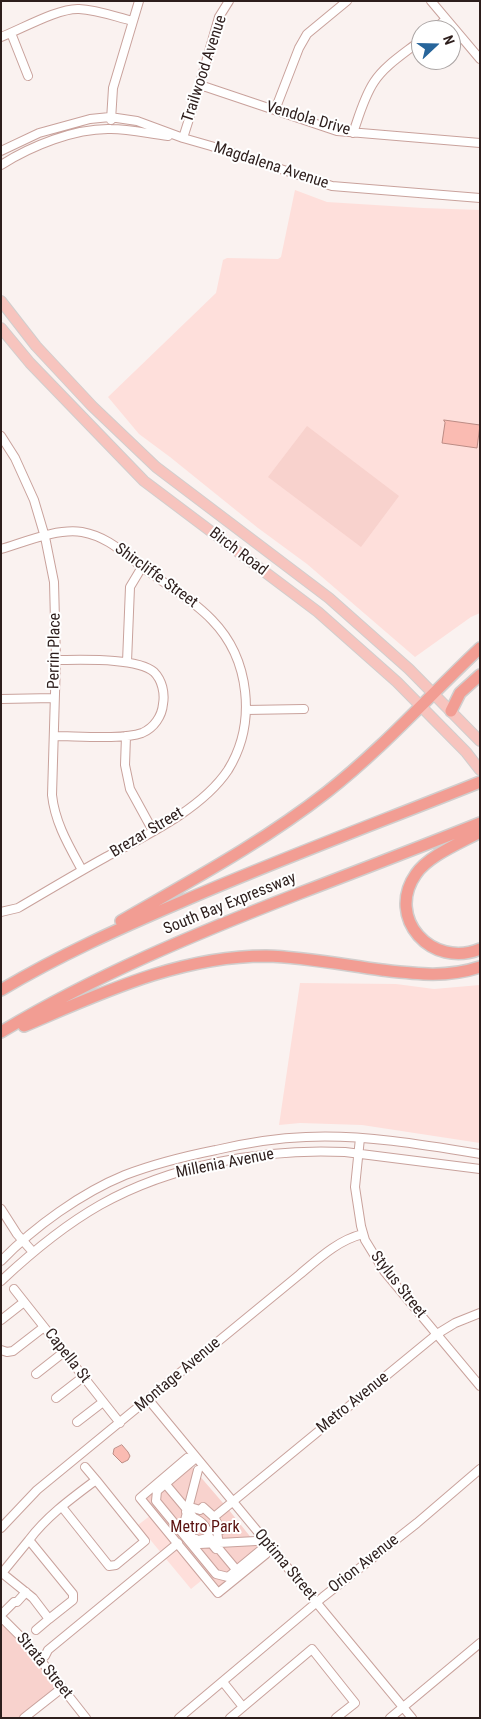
<!DOCTYPE html>
<html>
<head>
<meta charset="utf-8">
<style>
	body { margin:0 }
	#map { position:relative; width:481px; height:1719px; overflow:hidden; background:#faf2f0; font-family:"Roboto Condensed",sans-serif }
	canvas { display:block }
	.frame { position:absolute; inset:0; border:2px solid #2d1e1c; pointer-events:none }
	.north { position:absolute; left:411px; top:20px; width:50px; height:50px; box-sizing:border-box; background:#fff; border:1px solid #aba5a4; border-radius:50%; rotate:69deg; font-size:14px; font-weight:700; line-height:20px; text-align:center; color:#2d1e1c }
	.north::after { content:''; display:block; margin:auto; width:18px; height:22px; background:#27659b; clip-path:polygon(50% 0,100% 100%,50% 72%,0 100%) }
</style>
</head>
<body>
<div id="map">
<canvas width="481" height="1719"></canvas>
<div class="frame"></div>
<div class="north">N</div>
</div>
<script>
const ctx = document.querySelector('canvas').getContext('2d');
ctx.lineJoin = 'round';
function paint(path, color) { ctx.fillStyle = color; ctx.fill(path, 'evenodd'); }
function stroke(path, color, width, dash) { ctx.strokeStyle = color; ctx.lineWidth = width; ctx.lineCap = dash ? 'butt' : 'round'; ctx.setLineDash(dash || []); ctx.stroke(path); }
function label(font, color, halo, rows, align = 'center') {
  ctx.font = font + ' "Roboto Condensed",sans-serif'; ctx.lineWidth = 4; ctx.setLineDash([]); ctx.textBaseline = 'middle'; ctx.strokeStyle = halo; ctx.fillStyle = color; for (const [text, x, y, turn = 0] of rows) {
    ctx.save(); ctx.translate(x, y); ctx.rotate((+turn || 0) * Math.PI / 180); ctx.textAlign = isNaN(turn) ? turn : align; if (halo) ctx.strokeText(text, 0, 0); ctx.fillText(text, 0, 0); ctx.restore();
  }
}
const built = new Path2D(`
	M 295,190 L 327,202 L 423,208 L 480,210 L 480,613 L 471,617 L 415,657 L 307,564 L 258,528 L 170,457 L 139,434 L 108,397 L 216,293 L 223,260 L 227,258 L 278,259 L 281,257 Z
	M 300,983 L 396,984 L 434,989 L 480,985 L 480,1143 L 362,1125 L 300,1123 L 279,1125 Z
	M 155,1512 L 207,1576 L 191,1589 L 138,1525 Z`);
const green = new Path2D(`
	M 307,426 L 399,496 L 361,547 L 268,477 Z
	M 186,1460 L 229,1510 L 264,1554 L 221,1588 L 217,1588 L 144,1499 Z
	M 1,1615 L 62,1688 L 24,1718 L 1,1718 Z`);
const water = new Path2D(`
	M 444,420 L 480,425 L 477,448 L 442,443 L 445,423 Z
	M 122,1445 L 128,1452 L 130,1456 L 128,1460 L 122,1463 L 113,1454 L 114,1449 Z`);
const minor = new Path2D(`
	M 431,1 L 480,59
	M 434,30 L 446,19
	M 11,33 L 28,76
	M 1,37 C 22,29 58,8 79,9 C 98,10 116,17 133,21
	M 200,86 L 206,87 L 337,131 L 480,143
	M 275,110 L 299,48 L 307,34 L 347,1
	M 111,120 L 113,88 L 139,1
	M 353,133 C 359,116 364,97 374,82 C 385,65 405,53 421,40
	M 183,138 L 196,97 L 219,17 L 229,1
	M 1,151 L 39,133 L 90,119 L 110,117 L 137,121 L 183,138 L 211,146 L 332,186 L 480,198
	M 1,165 C 31,146 75,128 111,129 C 130,129 150,134 168,136
	M 1,436 L 15,458 L 34,500 L 45,537 L 54,582 L 56,660 L 52,795 C 55,823 69,846 82,870
	M 1,549 C 25,542 57,528 82,532 C 110,537 126,556 149,572 C 170,587 194,601 212,620 C 250,659 257,723 228,770 C 202,809 147,835 106,857 C 77,873 47,891 18,908 L 1,912
	M 127,662 L 130,587 L 142,567
	M 1,699 L 54,698
	M 246,710 L 304,709
	M 54,736 C 77,736 122,740 142,733 C 154,728 162,716 163,704 C 165,693 162,680 154,672 C 137,657 79,660 56,660
	M 126,736 L 125,765 L 130,789 L 153,831
	M 360,1138 L 355,1187 L 361,1226 L 365,1240 L 384,1271 L 480,1386
	M 1,1209 L 17,1234 L 32,1251
	M 1,1261 C 34,1227 81,1193 125,1175 C 154,1164 186,1156 216,1150 C 246,1143 276,1138 306,1137 C 361,1134 426,1145 480,1154
	M 1,1281 C 32,1252 63,1226 100,1205 C 171,1165 264,1148 345,1152 L 480,1169
	M 14,1289 L 120,1423
	M 1,1320 L 24,1302
	M 1,1350 L 7,1352 L 13,1351 L 44,1327
	M 36,1374 L 64,1352
	M 56,1398 L 83,1377
	M 148,1399 L 412,1718
	M 77,1422 L 103,1402
	M 187,1458 L 140,1498 L 218,1593 L 266,1554
	M 196,1458 L 157,1491 L 156,1501 L 216,1574 L 228,1577 L 268,1544
	M 85,1467 L 96,1480
	M 163,1481 L 194,1518 C 203,1522 207,1527 209,1537 L 239,1573
	M 187,1506 L 200,1510 L 203,1507 L 214,1517 L 221,1530 L 217,1531 L 219,1545 L 216,1549 L 207,1538 L 195,1541 L 187,1530 L 192,1519 L 186,1512 Z
	M 214,1517 L 437,1334 L 455,1323 L 480,1313
	M 1,1528 L 37,1490 L 299,1275 C 318,1259 338,1240 363,1234
	M 189,1530 L 184,1524 L 198,1470
	M 196,1539 L 200,1544 L 256,1541
	M 29,1540 L 2,1573 L 33,1598 L 49,1619 L 73,1600 L 73,1594 L 29,1540 C 47,1516 72,1498 96,1480 L 145,1541 L 116,1565 L 109,1566 L 62,1507
	M 1,1615 L 14,1602 L 17,1602 L 26,1592
	M 1,1617 L 27,1643 L 86,1718
	M 36,1630 L 49,1619
	M 45,1656 L 48,1650 L 178,1543
	M 223,1682 L 243,1707
	M 24,1718 L 62,1688
	M 179,1718 L 323,1597 L 417,1523 L 480,1469
	M 230,1718 L 312,1649 L 355,1703 L 336,1718
	M 390,1718 L 480,1643`);
const major = new Path2D(`
	M 1,301 L 36,346 L 92,406 L 156,467 L 329,598 L 409,669 L 480,741
	M 1,328 L 30,363 L 144,481 L 318,612 L 397,682 L 466,752 L 480,770`);
const highway = new Path2D(`
	M 451,711 L 460,693 L 480,675
	M 480,832 C 460,843 428,856 416,874 C 385,918 432,969 480,949
	M 121,921 C 192,880 263,842 327,792 C 382,749 429,696 480,648
	M 1,990 C 60,955 118,929 181,902 C 280,859 380,822 480,782
	M 24,1026 C 102,993 179,956 266,956 C 305,957 344,965 382,970 C 416,974 447,978 480,967
	M 1,1032 C 96,975 197,933 300,893 C 360,870 420,847 480,823`);
const streetNames = [
	["Trailwood Avenue",205,69,-72],
	["Vendola Drive",308,119,16],
	["Magdalena Avenue",271,166,18],
	["Birch Road",238,552,37],
	["Shircliffe Street",156,576,36],
	["Perrin Place",55,651,-89],
	["Brezar Street",147,833,-31],
	["South Bay Expressway",230,904,-22],
	["Millenia Avenue",225,1164,-11],
	["Stylus Street",398,1285,52],
	["Capella St",67,1356,52],
	["Montage Avenue",178,1375,-40],
	["Metro Avenue",353,1403,-39],
	["Orion Avenue",364,1564,-38],
	["Optima Street",285,1565,50],
	["Strata Street",44,1666,51]
];
const parkNames = [
	["Metro Park",205,1528]
];
paint(built, '#fedfdb');
paint(green, '#f8d2cd');
paint(water, '#fabbb2');
stroke(water, '#bc8c85', 1);
stroke(minor, '#c9a29c', 10);
stroke(major, '#d1cecd', 12);
stroke(highway, '#d1cecd', 14);
stroke(minor, '#fff', 8);
stroke(major, '#f7c4be', 10);
stroke(highway, '#f29d93', 11);
label('16px', '#2d1e1c', '#fff', streetNames);
label('16px', '#5a110f', '#fff', parkNames);
</script>
</body>
</html>
